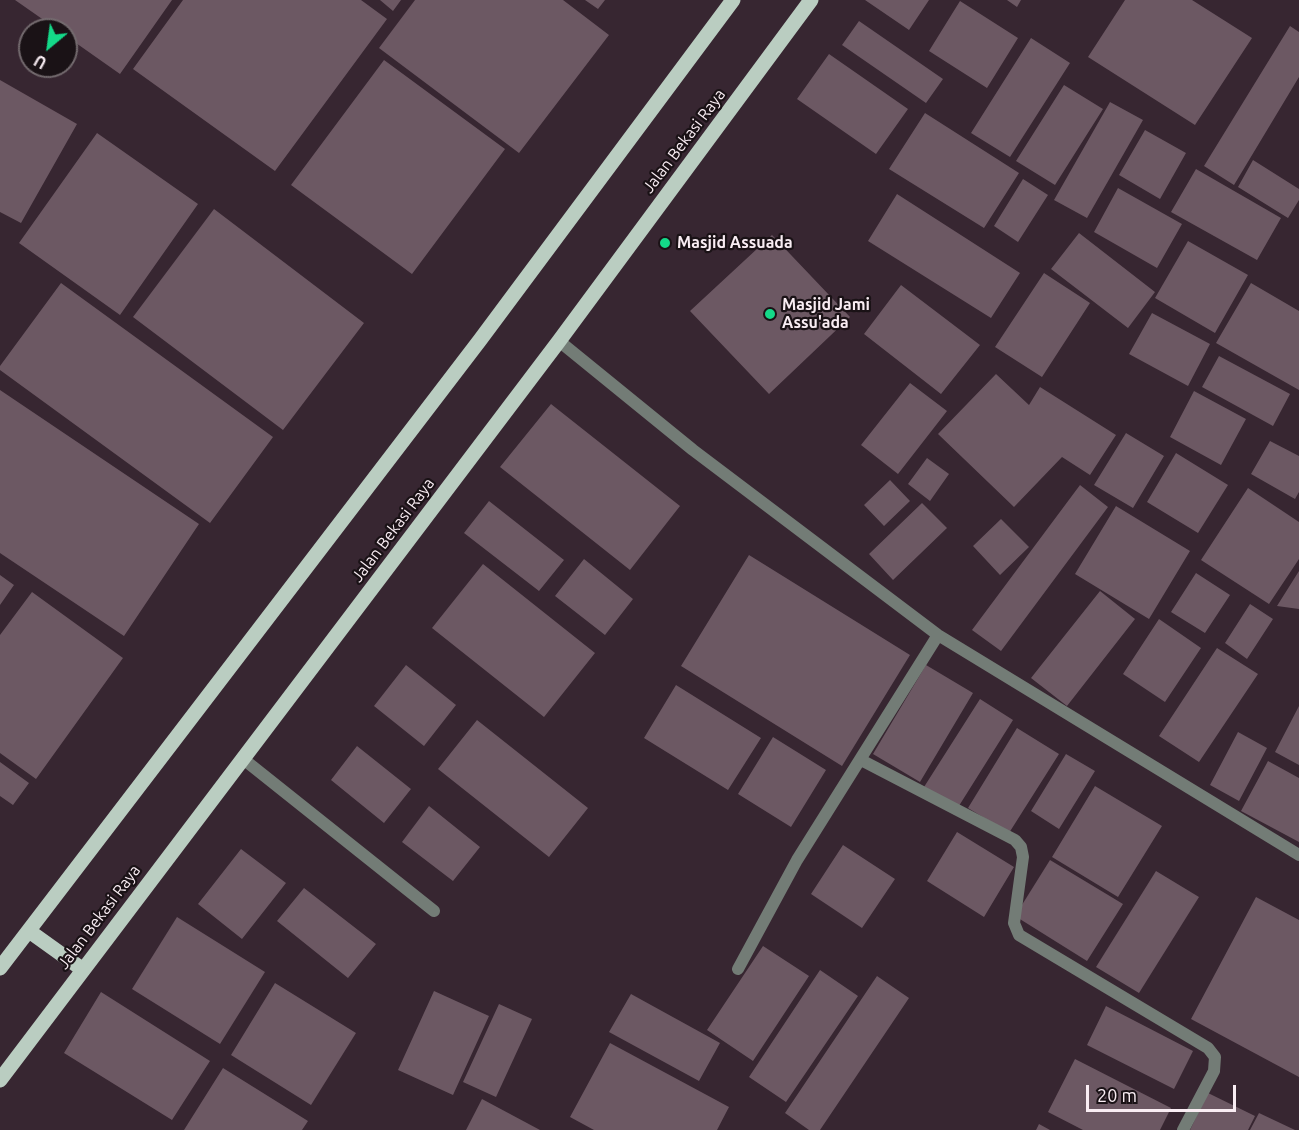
<!DOCTYPE html>
<html>
<head>
<meta charset="utf-8">
<style>
	body { margin:0 }
	#map { position:relative; width:1299px; height:1130px; overflow:hidden; background:#372631; font-family:Ubuntu,sans-serif }
	canvas { display:block }
	.north { position:absolute; left:18px; top:18px; width:60px; height:60px; box-sizing:border-box; background:#1a1216; border:2px solid #736a6e; border-radius:50%; rotate:209deg; font-size:16px; font-weight:700; line-height:24px; text-align:center; color:#f9edf3 }
	.north::after { content:''; display:block; margin:auto; width:21px; height:27px; background:#14d989; clip-path:polygon(50% 0,100% 100%,50% 72%,0 100%) }
	.scale { position:absolute; left:1086px; top:1085px; width:150px; height:27px; box-sizing:border-box; border:3px solid #f9edf3; border-top:0; padding-left:8px; font-size:18px; line-height:21px; white-space:nowrap; color:#f9edf3; -webkit-text-stroke:4px #1a1216; paint-order:stroke }
</style>
</head>
<body>
<div id="map">
<canvas width="1299" height="1130"></canvas>
<div class="north">U</div>
<div class="scale">20 m</div>
</div>
<script>
const ctx = document.querySelector('canvas').getContext('2d');
ctx.lineJoin = 'round';
function paint(path, color) { ctx.fillStyle = color; ctx.fill(path, 'evenodd'); }
function stroke(path, color, width, dash) { ctx.strokeStyle = color; ctx.lineWidth = width; ctx.lineCap = dash ? 'butt' : 'round'; ctx.setLineDash(dash || []); ctx.stroke(path); }
function label(font, color, halo, rows, align = 'center') {
  ctx.font = font + ' Ubuntu,sans-serif'; ctx.lineWidth = 4.5; ctx.setLineDash([]); ctx.textBaseline = 'middle'; ctx.strokeStyle = halo; ctx.fillStyle = color; for (const [text, x, y, turn = 0] of rows) {
    ctx.save(); ctx.translate(x, y); ctx.rotate((+turn || 0) * Math.PI / 180); ctx.textAlign = isNaN(turn) ? turn : align; if (halo) ctx.strokeText(text, 0, 0); ctx.fillText(text, 0, 0); ctx.restore();
  }
}
const building = new Path2D(`
	M 15,0 L 172,0 L 120,74 L 66,36 L 66,30 L 58,30 Z
	M 183,0 L 361,0 L 387,19 L 275,171 L 133,69 Z
	M 380,0 L 401,0 L 393,11 Z
	M 415,0 L 563,0 L 609,35 L 519,153 L 379,48 Z
	M 585,0 L 605,0 L 598,9 Z
	M 865,0 L 929,0 L 909,30 Z
	M 1007,0 L 1021,0 L 1017,7 Z
	M 1125,0 L 1192,0 L 1252,38 L 1195,125 L 1088,57 Z
	M 960,1 L 1018,38 L 987,88 L 929,51 Z
	M 859,21 L 943,79 L 926,103 L 842,45 Z
	M 1290,26 L 1299,32 L 1299,77 L 1234,185 L 1204,166 Z
	M 1031,38 L 1070,63 L 1010,157 L 971,133 Z
	M 829,54 L 908,109 L 876,154 L 797,99 Z
	M 384,60 L 505,149 L 412,274 L 291,185 Z
	M 0,80 L 77,124 L 21,223 L 0,212 Z
	M 1064,85 L 1103,109 L 1055,185 L 1016,161 Z
	M 1110,102 L 1143,120 L 1087,218 L 1054,200 Z
	M 925,113 L 1019,173 L 984,228 L 889,169 Z
	M 1145,130 L 1186,153 L 1160,199 L 1119,175 Z
	M 97,133 L 198,204 L 120,315 L 19,243 Z
	M 1253,160 L 1299,189 L 1299,200 L 1288,218 L 1238,187 Z
	M 1196,169 L 1281,218 L 1257,260 L 1171,212 Z
	M 1023,179 L 1048,195 L 1018,242 L 994,226 Z
	M 1118,188 L 1182,224 L 1157,268 L 1094,232 Z
	M 897,194 L 1020,273 L 991,318 L 868,241 Z
	M 214,209 L 364,323 L 283,430 L 133,317 Z
	M 1079,233 L 1155,292 L 1128,328 L 1051,269 Z
	M 772,235 L 850,317 L 769,394 L 690,311 Z
	M 1188,241 L 1248,275 L 1215,333 L 1155,298 Z
	M 1044,273 L 1090,303 L 1042,377 L 995,347 Z
	M 61,283 L 273,437 L 210,523 L 0,370 L 0,366 Z
	M 1251,283 L 1299,311 L 1299,390 L 1216,343 Z
	M 901,285 L 980,345 L 941,394 L 864,334 Z
	M 1152,313 L 1210,344 L 1188,386 L 1129,354 Z
	M 1219,356 L 1290,394 L 1273,426 L 1202,387 Z
	M 996,374 L 1029,405 L 1040,387 L 1116,435 L 1090,475 L 1062,457 L 1014,507 L 938,434 Z
	M 910,383 L 947,411 L 898,474 L 861,445 Z
	M 0,390 L 199,524 L 124,636 L 0,553 Z
	M 1194,391 L 1246,419 L 1221,465 L 1170,437 Z
	M 551,404 L 680,506 L 630,570 L 500,467 Z
	M 1126,433 L 1164,456 L 1133,508 L 1094,485 Z
	M 1270,441 L 1299,456 L 1299,492 L 1295,499 L 1251,474 Z
	M 1176,453 L 1228,485 L 1198,533 L 1147,502 Z
	M 927,458 L 949,474 L 930,501 L 908,484 Z
	M 890,480 L 910,501 L 884,526 L 864,505 Z
	M 1080,485 L 1108,507 L 1001,651 L 972,630 Z
	M 1248,488 L 1299,522 L 1299,559 L 1269,604 L 1201,560 Z
	M 489,501 L 564,560 L 539,591 L 464,533 Z
	M 922,503 L 947,528 L 893,580 L 869,554 Z
	M 1116,506 L 1190,551 L 1149,619 L 1075,574 Z
	M 1001,519 L 1029,547 L 1000,575 L 973,546 Z
	M 749,555 L 910,655 L 842,766 L 681,666 Z
	M 584,559 L 633,599 L 605,635 L 555,596 Z
	M 483,564 L 595,653 L 544,717 L 432,628 Z
	M 1299,571 L 1299,609 L 1277,606 Z
	M 1196,573 L 1230,595 L 1205,633 L 1171,612 Z
	M 0,575 L 14,585 L 0,605 Z
	M 1100,591 L 1135,619 L 1067,706 L 1031,678 Z
	M 32,592 L 123,658 L 36,779 L 0,753 L 0,635 Z
	M 1250,604 L 1273,619 L 1247,659 L 1225,643 Z
	M 1159,619 L 1201,648 L 1165,702 L 1123,674 Z
	M 1217,648 L 1258,674 L 1199,762 L 1159,736 Z
	M 406,665 L 456,705 L 424,746 L 374,706 Z
	M 926,665 L 973,693 L 920,782 L 873,754 Z
	M 676,685 L 761,738 L 728,790 L 644,738 Z
	M 980,699 L 1013,720 L 957,809 L 924,787 Z
	M 1299,706 L 1299,765 L 1275,752 Z
	M 477,720 L 588,808 L 549,857 L 438,769 Z
	M 1017,728 L 1059,754 L 1009,833 L 968,808 Z
	M 1238,732 L 1267,748 L 1239,801 L 1210,785 Z
	M 773,737 L 826,770 L 791,827 L 738,794 Z
	M 357,746 L 411,789 L 384,823 L 331,780 Z
	M 1066,754 L 1095,771 L 1059,829 L 1031,811 Z
	M 1268,761 L 1299,778 L 1299,842 L 1241,811 Z
	M 0,762 L 29,783 L 13,805 L 0,796 Z
	M 1095,786 L 1162,826 L 1118,897 L 1052,857 Z
	M 429,806 L 480,847 L 453,881 L 402,842 Z
	M 957,832 L 1014,867 L 984,917 L 927,881 Z
	M 843,845 L 895,879 L 862,928 L 811,894 Z
	M 241,849 L 286,883 L 242,939 L 198,904 Z
	M 1050,860 L 1123,904 L 1087,961 L 1015,916 Z
	M 1156,871 L 1199,897 L 1139,993 L 1096,967 Z
	M 304,888 L 376,944 L 348,978 L 277,921 Z
	M 1256,897 L 1299,920 L 1299,1077 L 1191,1019 Z
	M 177,917 L 265,972 L 220,1044 L 132,989 Z
	M 763,946 L 809,976 L 753,1061 L 707,1030 Z
	M 820,970 L 858,996 L 786,1102 L 749,1077 Z
	M 877,976 L 909,998 L 820,1130 L 809,1130 L 785,1113 Z
	M 275,983 L 356,1033 L 311,1105 L 231,1055 Z
	M 434,991 L 489,1016 L 453,1095 L 398,1070 Z
	M 101,992 L 210,1061 L 172,1120 L 64,1053 Z
	M 631,994 L 720,1043 L 699,1081 L 609,1032 Z
	M 499,1004 L 532,1019 L 496,1097 L 463,1082 Z
	M 1106,1006 L 1193,1051 L 1174,1089 L 1087,1045 Z
	M 610,1043 L 729,1107 L 717,1130 L 594,1130 L 570,1117 Z
	M 1075,1059 L 1171,1108 L 1160,1130 L 1083,1130 L 1048,1112 Z
	M 223,1068 L 308,1121 L 302,1130 L 184,1130 Z
	M 1208,1093 L 1255,1116 L 1248,1130 L 1190,1130 Z
	M 482,1099 L 540,1130 L 466,1130 Z
	M 1259,1113 L 1295,1130 L 1250,1130 Z
	M 1039,1124 L 1050,1130 L 1036,1130 Z`);
const minor = new Path2D(`
	M 559,341 L 693,450 L 938,635 L 1299,855
	M 242,758 L 434,911
	M 861,760 L 1015,840 L 1021,847 L 1023,857 L 1014,923 L 1019,935 L 1208,1048 L 1215,1057 L 1214,1071 L 1183,1130
	M 738,969 L 797,860 L 938,635`);
const primary = new Path2D(`
	M 29,931 L 82,969
	M 0,968 L 480,340 L 733,0
	M 0,1080 L 559,341 L 811,0`);
const markers = [
	[665,243,6,"#14d989"],
	[770,314,6,"#14d989"]
];
const streetNames = [
	["Jalan Bekasi Raya",684,141,-53],
	["Jalan Bekasi Raya",393,530,-53],
	["Jalan Bekasi Raya",99,917,-53]
];
const poiNames = [
	["Masjid Assuada",677,243],
	["Masjid Jami",782,305],
	["Assu'ada",782,323]
];
paint(building, '#6c5863');
stroke(minor, '#737c76', 12);
stroke(primary, '#bacdc1', 15);
for (const [x, y, r, color] of markers) { const dot = new Path2D(); dot.arc(x, y, r, 0, 2 * Math.PI); ctx.fillStyle = color; ctx.fill(dot); stroke(dot, '#1a1216', 2); }
label('16px', '#f9edf3', '#1a1216', streetNames);
label('bold 16px', '#f9edf3', '#1a1216', poiNames, 'left');
</script>
</body>
</html>
